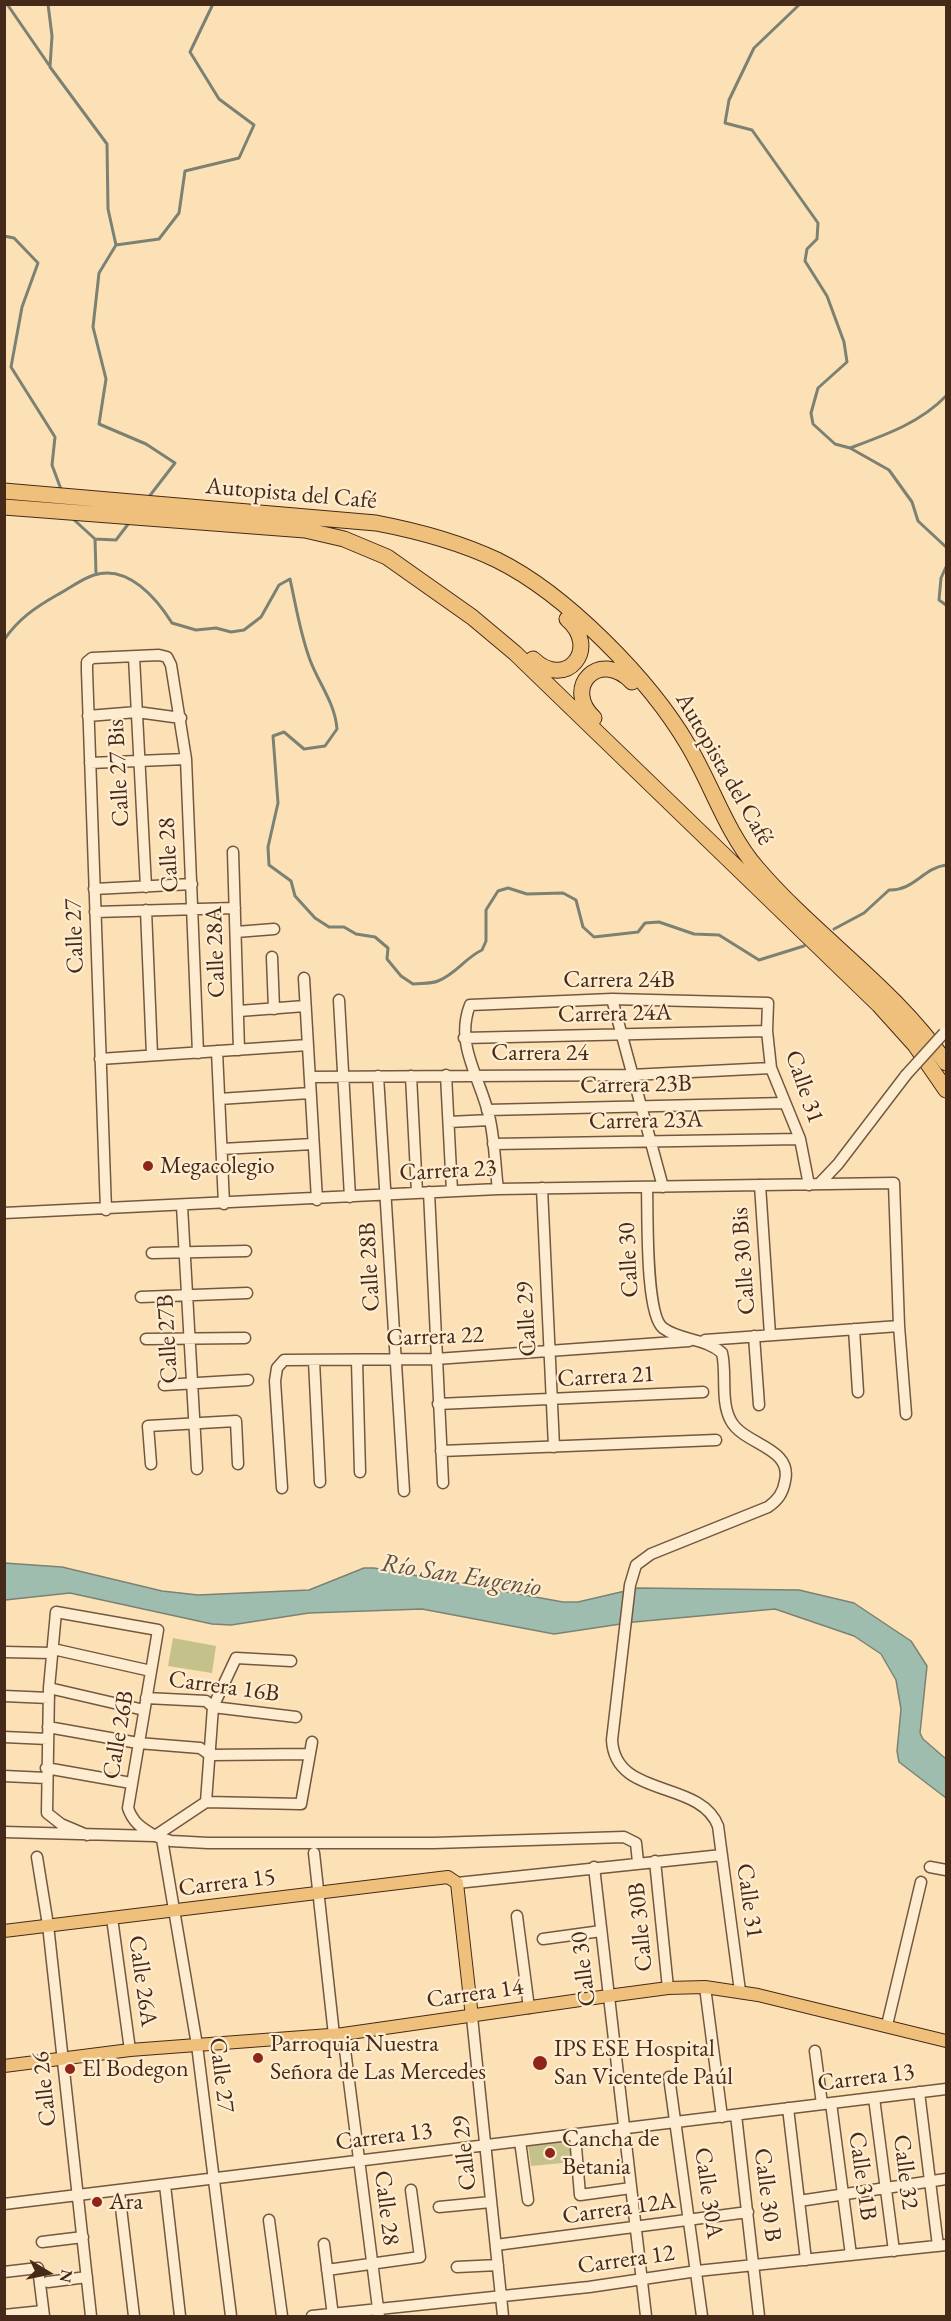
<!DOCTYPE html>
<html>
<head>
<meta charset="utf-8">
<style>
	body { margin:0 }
	#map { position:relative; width:951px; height:2321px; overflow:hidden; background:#fde1b6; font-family:"EB Garamond",serif }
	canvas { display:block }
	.frame { position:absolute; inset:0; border:6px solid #452a19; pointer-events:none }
	.north { position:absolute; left:18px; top:2243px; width:60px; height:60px; -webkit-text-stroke:4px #feecd0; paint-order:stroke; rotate:100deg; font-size:16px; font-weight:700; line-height:24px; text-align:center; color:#452a19 }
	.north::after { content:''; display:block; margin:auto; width:21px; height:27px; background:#452a19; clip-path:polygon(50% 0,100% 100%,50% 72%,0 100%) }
</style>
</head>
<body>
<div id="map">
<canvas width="951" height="2321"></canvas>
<div class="frame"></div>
<div class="north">N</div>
</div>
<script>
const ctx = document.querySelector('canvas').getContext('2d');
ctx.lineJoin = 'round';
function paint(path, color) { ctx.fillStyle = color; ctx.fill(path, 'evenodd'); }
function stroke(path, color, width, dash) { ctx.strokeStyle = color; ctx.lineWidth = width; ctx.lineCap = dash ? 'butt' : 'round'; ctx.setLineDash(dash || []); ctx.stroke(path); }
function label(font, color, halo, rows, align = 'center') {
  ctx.font = font + ' "EB Garamond",serif'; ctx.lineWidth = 4.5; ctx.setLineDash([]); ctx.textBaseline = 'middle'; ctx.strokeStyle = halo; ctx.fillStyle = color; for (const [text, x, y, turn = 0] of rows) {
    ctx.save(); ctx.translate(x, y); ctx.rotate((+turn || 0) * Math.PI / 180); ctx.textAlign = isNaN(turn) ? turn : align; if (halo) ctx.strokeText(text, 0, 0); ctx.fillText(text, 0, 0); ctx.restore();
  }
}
const green = new Path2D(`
	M 173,1638 L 216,1646 L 212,1673 L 168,1666 Z
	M 569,2141 L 573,2162 L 531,2166 L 528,2145 Z`);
const water = new Path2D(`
	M 4,1563 L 62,1567 L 162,1591 L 198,1595 L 309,1590 L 364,1568 L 374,1568 L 563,1602 L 578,1602 L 638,1588 L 799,1590 L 854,1603 L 911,1641 L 927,1666 L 920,1733 L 923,1739 L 946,1759 L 946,1798 L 899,1762 L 897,1751 L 901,1709 L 896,1680 L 881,1654 L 854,1636 L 775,1609 L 634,1622 L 554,1634 L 422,1609 L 309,1613 L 231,1625 L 212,1624 L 70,1593 L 5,1600 Z`);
const stream = new Path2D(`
	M 7,4 L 49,65
	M 48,4 L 52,36 L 50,67 L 107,144 L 108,209 L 116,245
	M 800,4 L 754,48 L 729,100 L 725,123 L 752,130 L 818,223 L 817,239 L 807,249 L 805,261 L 827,296 L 844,342 L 847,362 L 818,388 L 811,413 L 813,424 L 835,444 L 850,448 L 889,470 L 912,502 L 918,521 L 946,547
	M 4,236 L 14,238 L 38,263 L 22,307 L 11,367 L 55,437 L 52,465 L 62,492
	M 850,448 C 885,435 920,423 946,396
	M 148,498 L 175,463 L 146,444 L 99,424 L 106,379 L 93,327 L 99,273 L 116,245 L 159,239 L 179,213 L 185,171 L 239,158 L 254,125 L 219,99 L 190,52 L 213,4
	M 72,518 L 95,539 L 96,573
	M 95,539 L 116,540 L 129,523
	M 946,567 L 941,578 L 939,600 L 946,605
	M 4,640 C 18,619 36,607 57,595 C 69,589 81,579 94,575 C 128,564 157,599 172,623 L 196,630 L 216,628 L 231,632 L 244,630 L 261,617 L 279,585 L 290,579 C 296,606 300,633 310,660 C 319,684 335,703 337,729 L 325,746 L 304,749 L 284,732 L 273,736 L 278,803 L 268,847 L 269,865 L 291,881 L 295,896 L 315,918 L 329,927 L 344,927 L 356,934 L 375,937 L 388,948 L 387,959 L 401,976 L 413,984 C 421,983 431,984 438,981 C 456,974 465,958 482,950 L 486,941 L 486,910 L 498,891 L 508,888 L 527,894 L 563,893 L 576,900 L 583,927 L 594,937 L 638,932 L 645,923 L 659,922 L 694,934 L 719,935 L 759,960 L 804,946
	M 834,929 L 864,913 L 889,890 C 914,891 923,868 946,865`);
const minor = new Path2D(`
	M 134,657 L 146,887
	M 88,716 L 137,712 L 181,718
	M 90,763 L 186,759
	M 233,852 L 239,1050
	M 94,889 L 192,884
	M 146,910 L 152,1055
	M 95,912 L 235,908
	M 236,932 L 274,929
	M 272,957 L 274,1009
	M 304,978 L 317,1200
	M 612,999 L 663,1187
	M 339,1000 L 350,1197
	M 239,1011 L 305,1006
	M 464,1038 L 767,1031
	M 217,1051 L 224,1204
	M 100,1059 L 308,1045
	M 446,1075 L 452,1191
	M 378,1076 L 404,1491
	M 411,1076 L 417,1193
	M 310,1077 L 631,1075 L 771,1068
	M 219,1099 L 310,1093
	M 487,1110 L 785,1103
	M 449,1122 L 490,1120
	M 493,1144 L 800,1139
	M 222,1149 L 313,1144
	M 820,1183 L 838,1164 L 906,1075
	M 760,1185 L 770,1335
	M 647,1187 C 648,1213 645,1314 663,1328 C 680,1341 706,1338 722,1353 C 727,1373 720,1402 731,1421 C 744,1445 793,1447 785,1481 C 783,1493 778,1500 768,1507 L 651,1554 L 636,1565 L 630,1585 L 612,1740 C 615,1799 700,1779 718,1826 L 740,1991
	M 542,1188 L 554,1447
	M 498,1189 C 495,1167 495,1143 490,1120 C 482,1080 454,1046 470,1005 L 612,999 L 768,1003 L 767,1031 L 771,1068 L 800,1139 L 809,1185
	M 429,1192 L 443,1483
	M 182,1206 L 197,1469
	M 106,1210 L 87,671 L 87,662 L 92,658 L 159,655 L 167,657 L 171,665 L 186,759 L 198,1053
	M 4,1213 L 498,1189 L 894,1183 L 899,1326 L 906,1414
	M 152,1253 L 246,1251
	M 141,1297 L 247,1293
	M 854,1329 L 858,1392
	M 754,1336 L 759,1405
	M 146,1339 L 245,1338
	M 705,1340 L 899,1326
	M 314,1361 L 320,1482
	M 357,1361 L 360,1472
	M 164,1385 L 248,1380
	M 438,1404 L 703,1392
	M 441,1451 L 716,1440
	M 151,1464 L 148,1426 L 236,1421 L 238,1464
	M 282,1488 L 275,1381 L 277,1368 L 284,1360 L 436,1359 L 689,1341
	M 53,1649 L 151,1671
	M 4,1652 L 52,1653
	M 49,1688 L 144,1710
	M 4,1696 L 49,1698
	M 146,1698 L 206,1701 L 213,1707 L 296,1717
	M 48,1727 L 138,1743 L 200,1748 L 210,1755 L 310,1754
	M 4,1737 L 48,1739
	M 46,1768 L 131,1783
	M 4,1776 L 46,1778
	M 206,1802 L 301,1804 L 312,1742
	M 4,1832 L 155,1836 L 171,1841 L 208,1843 L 434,1843 L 624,1837 L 636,1843 L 638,1862
	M 87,1835 L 61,1824 L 47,1813 L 49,1688 L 56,1612 L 158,1630 L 128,1808 C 133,1823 142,1828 155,1836 L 206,1802 L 213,1707 L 236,1658 L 291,1661
	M 162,1839 L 197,2045 L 231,2316
	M 314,1853 L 334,2035
	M 37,1857 L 48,1925 L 91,2316
	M 655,1861 L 668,1988
	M 594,1867 L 646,2316
	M 930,1867 L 946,1870
	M 457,1883 L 722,1855
	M 517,1916 L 529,2008
	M 112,1918 L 130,2050
	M 543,1939 L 601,1931
	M 705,1987 L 722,2117
	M 472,2017 L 503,2316
	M 887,2025 L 921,1882
	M 343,2034 L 379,2316
	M 815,2051 L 822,2104
	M 669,2077 L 702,2316
	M 919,2092 L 938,2246
	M 874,2098 L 894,2251
	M 831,2103 L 851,2255
	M 788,2108 L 806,2260
	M 736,2115 L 759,2316
	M 575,2135 L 580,2195 L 631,2188
	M 520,2141 L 528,2200
	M 165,2185 L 180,2316
	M 119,2191 L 134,2316
	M 799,2201 L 946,2179
	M 4,2204 L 946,2089
	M 439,2207 L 491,2202
	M 269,2220 L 282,2316
	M 42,2242 L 83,2237
	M 324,2244 L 333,2316
	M 496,2245 L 748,2212
	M 457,2267 L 498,2265
	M 327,2270 L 420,2257 L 411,2190
	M 4,2272 L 38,2268 L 44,2316
	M 48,2282 L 87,2277
	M 4,2315 L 43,2311
	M 312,2316 L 589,2287 L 697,2271 L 946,2245`);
const major = new Path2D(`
	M 4,1931 L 448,1877 L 457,1883 L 472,2017
	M 4,2066 L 130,2050 L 343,2034 L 608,1996 L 668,1988 L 705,1987 L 758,1995 L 946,2041`);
const highway = new Path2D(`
	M 4,491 L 376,523 C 418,531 459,542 497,560 C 566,594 650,680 688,745 C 712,785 726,832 757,868 C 816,937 895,988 946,1063
	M 4,507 L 305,530 L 344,539 L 387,557 L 472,617 L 515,653 L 879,1005 L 915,1045 L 946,1090
	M 533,659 C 566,691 601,648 567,619
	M 594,718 C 562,688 599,648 632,682`);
const minorBridge = new Path2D(`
	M 906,1075 L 944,1033`);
const markers = [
	[148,1166,6,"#8f2418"],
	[258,2058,6,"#8f2418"],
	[540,2063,8,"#8f2418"],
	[70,2069,6,"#8f2418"],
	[550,2153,6,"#8f2418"],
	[97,2202,6,"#8f2418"]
];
const streetNames = [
	["Autopista del Café",291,494,5],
	["Autopista del Café",724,769,60],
	["Calle 27 Bis",119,773,-93],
	["Calle 28",169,855,-93],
	["Calle 27",75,936,-92],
	["Calle 28A",216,952,-92],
	["Carrera 24B",619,980],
	["Carrera 24A",615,1014,-1],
	["Carrera 24",540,1053],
	["Carrera 23B",636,1085,-1],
	["Calle 31",804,1087,71],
	["Carrera 23A",646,1121,-1],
	["Carrera 23",448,1171,-3],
	["Calle 30",629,1260,-93],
	["Calle 30 Bis",744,1261,-94],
	["Calle 28B",370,1267,-93],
	["Calle 29",527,1319,-93],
	["Carrera 22",435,1337,-2],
	["Calle 27B",168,1339,-93],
	["Carrera 21",606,1377,-3],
	["Carrera 16B",224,1687,8],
	["Calle 26B",119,1735,-80],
	["Carrera 15",227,1883,-7],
	["Calle 31",749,1901,82],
	["Calle 30B",641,1927,-95],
	["Calle 30",584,1969,-97],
	["Calle 26A",142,1981,82],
	["Carrera 14",475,1994,-8],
	["Calle 27",221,2075,83],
	["Carrera 13",866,2078,-7],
	["Calle 26",45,2089,-96],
	["Carrera 13",384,2137,-7],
	["Calle 29",465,2153,-96],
	["Calle 32",905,2172,83],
	["Calle 31B",862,2176,82],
	["Calle 30A",708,2193,82],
	["Calle 30 B",767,2195,83],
	["Calle 28",386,2208,83],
	["Carrera 12A",619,2209,-8],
	["Carrera 12",626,2260,-8]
];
const poiNames = [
	["Megacolegio",160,1166],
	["Parroquia Nuestra",270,2044],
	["Señora de Las Mercedes",270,2072],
	["IPS ESE Hospital",554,2049],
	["San Vicente de Paúl",554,2077],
	["El Bodegon",82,2069],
	["Cancha de",562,2139],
	["Betania",562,2167],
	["Ara",109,2202]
];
const waterNames = [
	["Río San Eugenio",461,1576,9]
];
paint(green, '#c4c18b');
paint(water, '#9fbdaf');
stroke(water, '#7b8273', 1.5);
stroke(stream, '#7b8273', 3);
stroke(minor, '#735840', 13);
stroke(major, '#452a19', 14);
stroke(highway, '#452a19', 17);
stroke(minor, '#feecd0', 10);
stroke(major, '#eec07b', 12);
stroke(highway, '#eec07b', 15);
stroke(minorBridge, '#735840', 13, []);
stroke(minorBridge, '#feecd0', 10);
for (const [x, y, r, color] of markers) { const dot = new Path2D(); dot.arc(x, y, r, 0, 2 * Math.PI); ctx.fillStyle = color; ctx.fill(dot); stroke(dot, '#feecd0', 2); }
label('24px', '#452a19', '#feecd0', streetNames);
label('24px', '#452a19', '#feecd0', poiNames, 'left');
label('italic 26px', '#5c4f3e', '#feecd0', waterNames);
</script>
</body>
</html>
